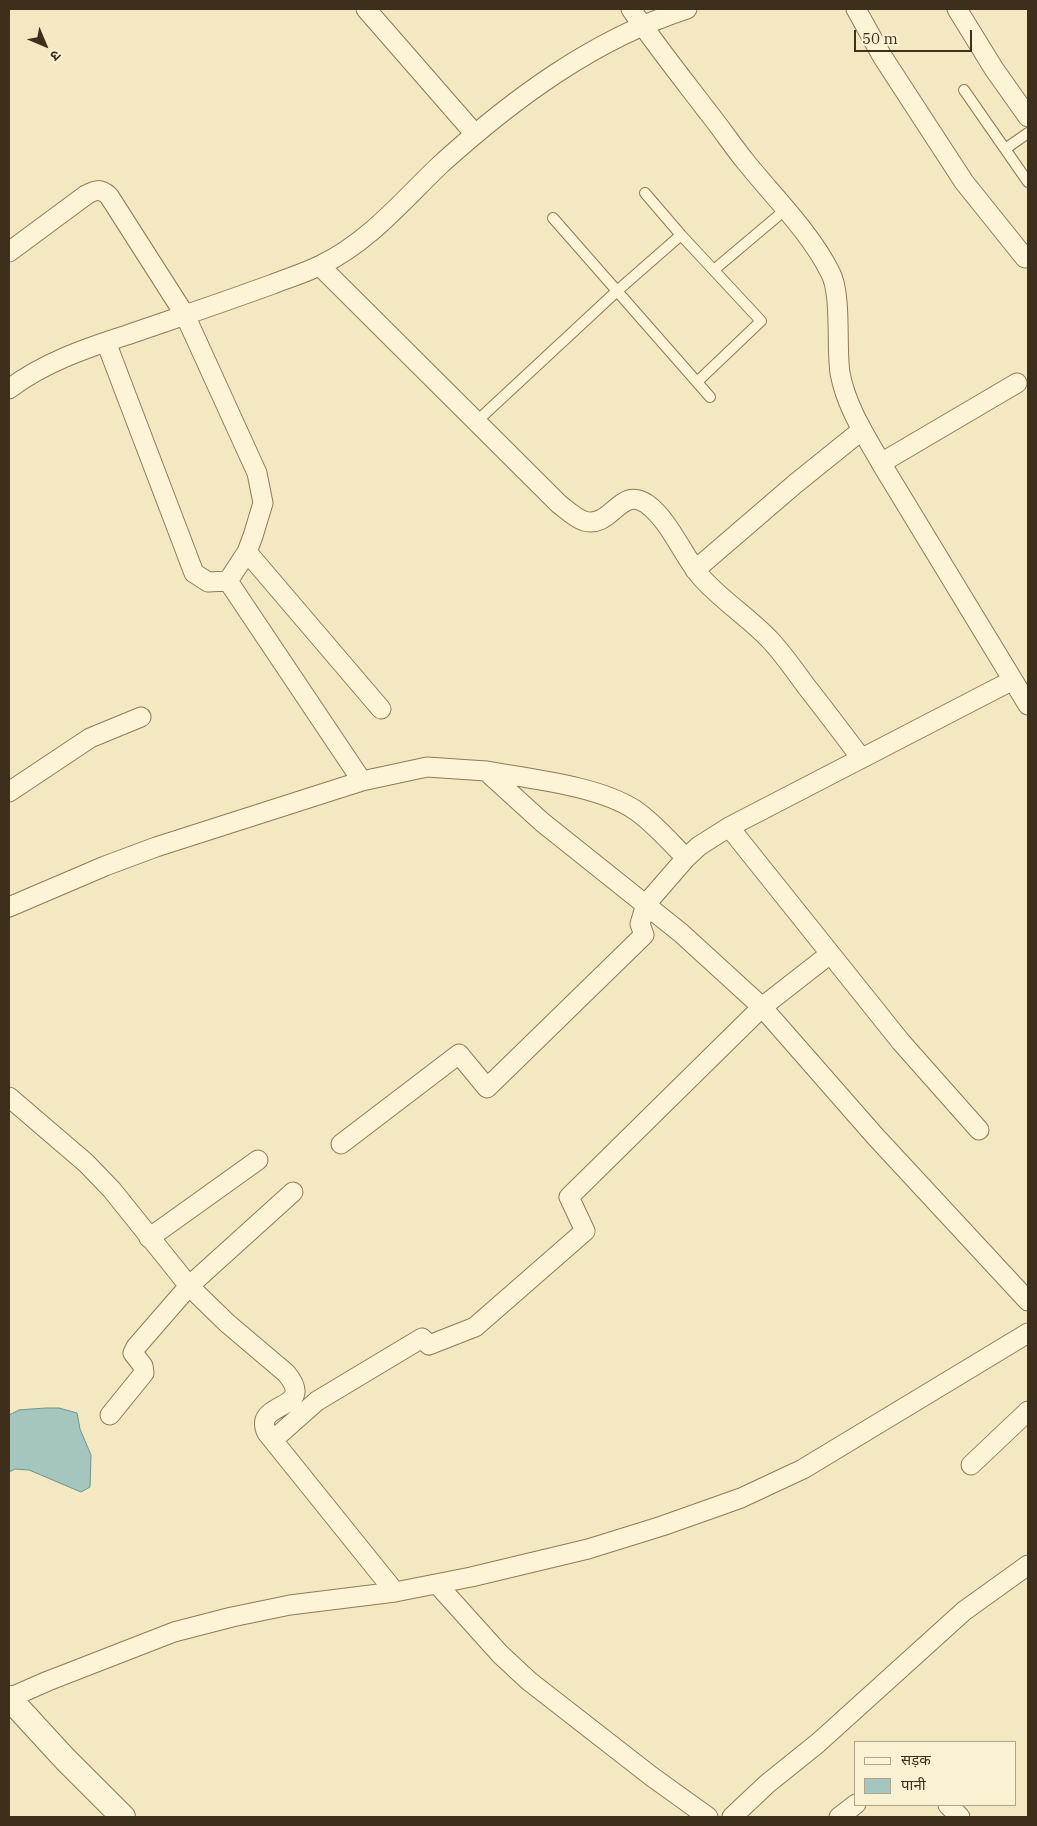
<!DOCTYPE html>
<html>
<head>
<meta charset="utf-8">
<style>
	body { margin:0 }
	#map { position:relative; width:1037px; height:1826px; overflow:hidden; background:#f4e8c2; font-family:"IBM Plex Serif","Noto Sans Devanagari",serif }
	canvas { display:block }
	.frame { position:absolute; inset:0; border:10px solid #3e2f1d; pointer-events:none }
	.legend { position:absolute; left:854px; top:1741px; width:162px; height:65px; box-sizing:border-box; background:#faf1d3; border:1px solid #afa38a; margin:0; padding:6px 9px; list-style:none; font-size:15px; color:#3e2f1d }
	.legend li { display:flex; align-items:center; gap:10px; height:25px }
	.legend b { width:25px; border:1px solid #afa38a }
	.north { position:absolute; left:20px; top:20px; width:50px; height:50px; -webkit-text-stroke:4px #faf1d3; paint-order:stroke; rotate:135deg; font-size:14px; font-weight:700; line-height:20px; text-align:center; color:#3e2f1d }
	.north::after { content:''; display:block; margin:auto; width:18px; height:22px; background:#3e2f1d; clip-path:polygon(50% 0,100% 100%,50% 72%,0 100%) }
	.scale { position:absolute; left:854px; top:30px; width:118px; height:22px; box-sizing:border-box; border:2px solid #3e2f1d; border-top:0; padding-left:6px; font-size:15px; line-height:18px; white-space:nowrap; color:#3e2f1d; -webkit-text-stroke:4px #faf1d3; paint-order:stroke }
</style>
</head>
<body>
<div id="map">
<canvas width="1037" height="1826"></canvas>
<div class="frame"></div>
<ul class="legend">
<li><b style="height:6px;background:#fdf4d7"></b>सड़क</li>
<li><b style="height:14px;background:#a5c6be"></b>पानी</li>
</ul>
<div class="north">उ</div>
<div class="scale">50 m</div>
</div>
<script>
const ctx = document.querySelector('canvas').getContext('2d');
ctx.lineJoin = 'round';
function paint(path, color) { ctx.fillStyle = color; ctx.fill(path, 'evenodd'); }
function stroke(path, color, width, dash) { ctx.strokeStyle = color; ctx.lineWidth = width; ctx.lineCap = dash ? 'butt' : 'round'; ctx.setLineDash(dash || []); ctx.stroke(path); }
const water = new Path2D(`
	M 46,1408 L 59,1408 L 77,1413 L 80,1429 L 91,1455 L 90,1487 L 81,1492 L 29,1470 L 15,1469 L 9,1472 L 9,1415 L 19,1410 Z`);
const service = new Path2D(`
	M 964,90 L 1028,182
	M 1005,149 L 1028,133
	M 645,193 L 681,235
	M 553,218 L 710,397
	M 715,269 L 785,210
	M 476,422 L 617,291 L 681,235 L 761,321 L 697,382`);
const minor = new Path2D(`
	M 366,9 L 475,134
	M 631,9 C 655,44 682,78 708,112 C 721,128 732,145 745,161 C 773,196 810,232 830,272 C 842,293 836,346 840,373 C 846,406 865,435 881,463 L 1028,705
	M 856,9 L 882,56 L 964,182 L 1025,258
	M 957,9 L 994,69 L 1028,117
	M 9,252 L 86,195 C 95,190 100,188 109,196 L 185,315 L 257,473 L 263,503 L 253,536 L 247,552 L 228,581
	M 320,266 L 559,504 C 567,510 575,518 584,521 C 612,529 620,485 647,504 C 670,521 683,556 701,577 C 722,601 750,618 771,641 C 784,655 795,671 806,686 C 825,710 843,734 861,758
	M 106,342 L 194,573 L 208,582 L 228,581
	M 9,389 C 43,363 86,348 127,335 C 176,318 224,302 273,284 C 288,278 305,273 321,265 C 369,242 403,200 441,164 C 513,99 594,39 687,9
	M 881,463 L 1017,383
	M 247,552 L 381,709
	M 695,570 L 795,484 L 862,430
	M 228,581 L 362,781
	M 487,771 C 531,779 599,786 635,810 C 654,823 670,842 686,858
	M 9,792 L 90,738 L 141,717
	M 9,907 L 105,866 L 156,847 L 362,781 L 427,767 L 486,771 L 542,822 L 681,933 L 762,1007 L 875,1136 L 1028,1301
	M 9,1097 L 86,1163 L 112,1190 L 189,1286 L 227,1323 L 286,1373 C 319,1412 251,1400 267,1433 L 395,1592
	M 979,1130 L 901,1042 L 729,827 L 1013,680
	M 341,1144 L 459,1054 L 487,1088 L 644,935 L 640,924 L 646,904 L 686,858 L 699,846 L 729,827
	M 149,1238 L 258,1160
	M 110,1415 L 144,1373 L 143,1366 L 133,1353 L 136,1347 L 189,1286 L 293,1192
	M 273,1440 L 317,1401 L 422,1338 L 429,1345 L 475,1327 L 585,1231 L 569,1197 L 762,1007 L 830,954
	M 971,1465 L 1028,1411
	M 437,1584 L 500,1654 L 529,1681 L 651,1776 L 708,1817
	M 9,1698 L 48,1681 L 174,1632 L 232,1617 L 290,1605 L 395,1592 L 471,1577 L 588,1549 L 662,1526 L 741,1498 L 803,1469 L 1028,1333
	M 948,1805 L 960,1817
	M 732,1817 L 767,1784 L 818,1743 L 964,1611 L 1028,1565
	M 839,1817 L 856,1804`);
const tertiary = new Path2D(`
	M 9,1698 L 65,1759 L 123,1817`);
paint(water, '#a5c6be');
stroke(water, '#6a968e', 1);
stroke(service, '#907956', 12);
stroke(minor, '#907956', 21);
stroke(tertiary, '#907956', 26);
stroke(service, '#fdf4d7', 10);
stroke(minor, '#fdf4d7', 19);
stroke(tertiary, '#fdf4d7', 24);
</script>
</body>
</html>
